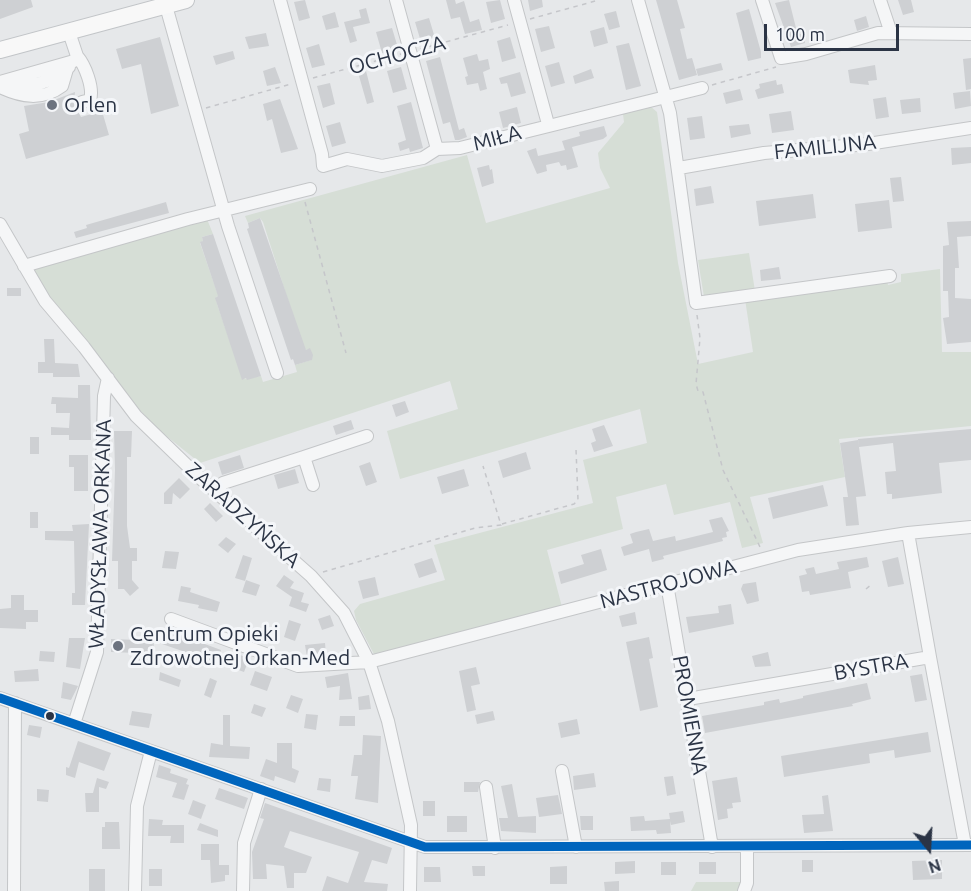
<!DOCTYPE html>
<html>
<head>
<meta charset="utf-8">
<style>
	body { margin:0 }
	#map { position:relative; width:971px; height:891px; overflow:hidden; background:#e6e8ea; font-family:Ubuntu,sans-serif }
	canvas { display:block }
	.north { position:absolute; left:899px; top:819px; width:60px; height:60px; -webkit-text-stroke:4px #f4f6f9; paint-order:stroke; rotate:162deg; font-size:16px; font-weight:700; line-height:24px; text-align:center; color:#2b3445 }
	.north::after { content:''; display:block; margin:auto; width:21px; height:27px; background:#2b3445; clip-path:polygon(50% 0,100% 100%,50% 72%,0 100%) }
	.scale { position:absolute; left:764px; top:24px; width:135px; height:27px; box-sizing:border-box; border:3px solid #2b3445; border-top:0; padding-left:8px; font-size:18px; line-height:21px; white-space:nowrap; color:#2b3445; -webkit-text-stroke:4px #f4f6f9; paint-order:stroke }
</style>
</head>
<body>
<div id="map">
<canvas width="971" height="891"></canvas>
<div class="north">N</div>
<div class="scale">100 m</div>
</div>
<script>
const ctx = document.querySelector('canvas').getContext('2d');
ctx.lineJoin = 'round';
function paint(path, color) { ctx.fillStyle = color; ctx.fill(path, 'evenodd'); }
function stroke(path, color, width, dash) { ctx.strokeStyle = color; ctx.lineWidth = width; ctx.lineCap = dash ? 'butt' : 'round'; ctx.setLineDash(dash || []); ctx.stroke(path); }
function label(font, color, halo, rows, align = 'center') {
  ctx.font = font + ' Ubuntu,sans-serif'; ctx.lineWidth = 6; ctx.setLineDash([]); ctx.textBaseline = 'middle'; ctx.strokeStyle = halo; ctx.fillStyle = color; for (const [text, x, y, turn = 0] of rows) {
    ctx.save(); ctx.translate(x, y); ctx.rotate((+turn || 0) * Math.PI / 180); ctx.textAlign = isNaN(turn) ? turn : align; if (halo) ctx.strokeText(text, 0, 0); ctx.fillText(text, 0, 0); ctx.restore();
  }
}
const green = new Path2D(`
	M 650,106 L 657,112 L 678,263 L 698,364 L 753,352 L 745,299 L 887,280 L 888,285 L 901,282 L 901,274 L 940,269 L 942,352 L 971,352 L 971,426 L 839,439 L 845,477 L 750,497 L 763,543 L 742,548 L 730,502 L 674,515 L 666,484 L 616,497 L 623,529 L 547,550 L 562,607 L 376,658 L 356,620 L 354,611 L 360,604 L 445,580 L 434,545 L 593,503 L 583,460 L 647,443 L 640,409 L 400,479 L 387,431 L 458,409 L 450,381 L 200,463 L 154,426 L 132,401 L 95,351 L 50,304 L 32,270 L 207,219 L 213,234 L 202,237 L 203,241 L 200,243 L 217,292 L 221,295 L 216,297 L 217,304 L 243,379 L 261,376 L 263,382 L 297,372 L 295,365 L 311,360 L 310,349 L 306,350 L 302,344 L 263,222 L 260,218 L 248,223 L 245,216 L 467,155 L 486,223 L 610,188 L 600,168 L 598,153 L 624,122 L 623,114 Z
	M 749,253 L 755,291 L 704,297 L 698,260 Z
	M 696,882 L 744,882 L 739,891 L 691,891 Z`);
const building = new Path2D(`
	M 0,0 L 31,0 L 33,7 L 0,19 Z
	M 305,0 L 310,18 L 299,21 L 294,2 Z
	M 446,0 L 455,0 L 456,4 L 464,1 L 470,22 L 479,19 L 482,30 L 465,34 L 460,17 L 451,19 Z
	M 500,0 L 505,19 L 491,23 L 486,2 Z
	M 528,0 L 542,0 L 543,7 L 530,11 Z
	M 656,0 L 677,0 L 685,28 L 680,29 L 687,59 L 692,58 L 697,75 L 679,80 Z
	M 789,0 L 797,32 L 804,36 L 805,43 L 791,47 L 775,3 Z
	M 898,0 L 911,0 L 914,12 L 903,15 Z
	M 366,8 L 370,23 L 353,27 L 357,41 L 350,43 L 344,22 L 361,18 L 359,10 Z
	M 749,9 L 761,52 L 761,58 L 748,61 L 736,13 Z
	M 616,11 L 620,27 L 609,30 L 604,14 Z
	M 335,12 L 339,27 L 326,30 L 322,16 Z
	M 866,16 L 869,27 L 857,31 L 854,20 Z
	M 429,18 L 435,38 L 421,42 L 415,22 Z
	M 549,26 L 555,48 L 541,52 L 535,29 Z
	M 604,27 L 608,43 L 594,47 L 590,31 Z
	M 392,28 L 398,48 L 382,53 L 376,32 Z
	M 266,33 L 269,46 L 249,49 L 245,37 Z
	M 160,37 L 179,106 L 151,114 L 141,64 L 122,69 L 116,49 Z
	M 510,37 L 516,58 L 502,62 L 497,41 Z
	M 629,43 L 641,86 L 626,90 L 616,46 Z
	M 319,44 L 325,65 L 312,68 L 306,48 Z
	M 233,51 L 235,59 L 216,65 L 213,56 Z
	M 477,54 L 479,61 L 488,59 L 490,69 L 483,72 L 487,89 L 480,91 L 478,83 L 467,85 L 465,77 L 468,76 L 463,58 Z
	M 440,57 L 459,130 L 464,128 L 467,137 L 459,140 L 455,140 L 450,122 L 443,124 L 426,61 Z
	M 971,58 L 971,89 L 966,90 L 963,59 Z
	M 559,62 L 565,83 L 551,87 L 545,66 Z
	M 721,63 L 723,70 L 698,76 L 696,69 Z
	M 875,65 L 877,80 L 868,81 L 869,85 L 850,83 L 848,70 Z
	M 275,67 L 281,83 L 267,86 L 263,71 Z
	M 365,67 L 374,102 L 367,104 L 357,69 Z
	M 401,67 L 407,89 L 393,93 L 387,71 Z
	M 591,69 L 594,78 L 575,84 L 573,76 Z
	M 520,72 L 526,93 L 511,97 L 507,83 L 501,84 L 499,78 Z
	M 776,80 L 777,85 L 782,84 L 784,93 L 758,99 L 755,90 L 760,88 L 759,84 Z
	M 330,83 L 335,104 L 323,108 L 317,86 Z
	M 740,89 L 743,100 L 726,104 L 723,93 Z
	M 970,91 L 971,106 L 955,109 L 953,93 Z
	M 75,92 L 74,103 L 81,117 L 102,111 L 109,135 L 26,159 L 19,134 L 29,131 L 24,106 L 49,102 Z
	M 886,97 L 889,117 L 876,119 L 873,99 Z
	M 920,98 L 921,112 L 902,114 L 900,100 Z
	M 280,99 L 298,149 L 281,153 L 272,119 L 267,121 L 263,104 Z
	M 411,102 L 423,148 L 410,152 L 409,148 L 400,151 L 398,143 L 406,140 L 397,106 Z
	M 517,107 L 521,123 L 503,128 L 499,112 Z
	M 791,111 L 794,130 L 772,133 L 769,114 Z
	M 702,116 L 705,138 L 690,140 L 687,118 Z
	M 340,122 L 346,143 L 332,147 L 326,126 Z
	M 749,124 L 751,134 L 731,138 L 729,126 Z
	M 604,126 L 607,136 L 603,139 L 572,147 L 578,167 L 567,170 L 566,165 L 561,166 L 559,162 L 546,165 L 547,171 L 537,174 L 527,151 L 536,148 L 538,156 L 565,150 L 562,141 L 580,136 L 579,132 Z
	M 971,147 L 971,163 L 952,165 L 951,148 Z
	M 489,165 L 490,170 L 492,169 L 494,183 L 482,187 L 477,168 Z
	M 901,177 L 904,201 L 893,202 L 890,178 Z
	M 711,186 L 714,203 L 696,206 L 694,189 Z
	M 813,194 L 816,218 L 759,226 L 756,201 Z
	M 889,200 L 892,228 L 858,232 L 855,204 Z
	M 166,202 L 169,213 L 76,238 L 74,232 L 87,228 L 86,225 Z
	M 260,218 L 306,350 L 310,348 L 313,355 L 312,360 L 295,365 L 293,359 L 291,360 L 247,229 L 249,228 L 248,223 Z
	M 971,221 L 971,236 L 957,237 L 959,268 L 955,268 L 955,298 L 971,299 L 971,342 L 947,344 L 943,318 L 949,317 L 948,291 L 943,291 L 943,246 L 949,245 L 947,222 Z
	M 213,234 L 261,376 L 247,380 L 246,378 L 242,380 L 215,298 L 218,296 L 200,242 L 203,241 L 202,237 Z
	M 779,267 L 781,279 L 761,281 L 760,270 Z
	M 7,288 L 21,288 L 21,296 L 7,296 Z
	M 44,339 L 54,339 L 55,363 L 78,364 L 80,377 L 53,377 L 53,373 L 38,373 L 38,362 L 45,362 Z
	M 78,385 L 90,385 L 91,440 L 69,440 L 69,435 L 51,435 L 51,427 L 69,428 L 70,413 L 56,413 L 56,404 L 51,404 L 52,397 L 78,398 Z
	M 405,401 L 409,412 L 396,417 L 392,405 Z
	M 351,420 L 354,429 L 336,435 L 333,426 Z
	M 604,425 L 613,446 L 594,452 L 591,443 L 596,441 L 592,429 Z
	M 971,429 L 971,460 L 939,463 L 942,493 L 892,499 L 892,494 L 887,494 L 885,472 L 896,471 L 893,443 L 859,447 L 858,439 Z
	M 114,431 L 132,431 L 131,457 L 127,457 L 127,526 L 130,548 L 137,548 L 137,561 L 132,561 L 132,580 L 139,588 L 130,596 L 124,589 L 118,589 L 118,561 L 112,561 L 115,470 Z
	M 30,437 L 39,437 L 39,454 L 30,454 Z
	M 858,440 L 866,496 L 856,497 L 859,525 L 846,526 L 843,497 L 848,497 L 840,443 Z
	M 526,452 L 531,469 L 503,478 L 498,461 Z
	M 69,455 L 88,455 L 88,491 L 74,491 L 74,467 L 69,467 Z
	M 240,455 L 244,468 L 222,475 L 218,462 Z
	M 370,462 L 377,482 L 366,486 L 359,466 Z
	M 295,469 L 299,483 L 278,489 L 274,475 Z
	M 464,469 L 469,486 L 442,494 L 437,477 Z
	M 179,478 L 190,489 L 180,499 L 173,493 L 172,504 L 164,504 L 164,493 Z
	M 823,485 L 828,506 L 773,519 L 768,498 Z
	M 210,503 L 223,516 L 216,522 L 204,509 Z
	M 30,512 L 38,512 L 38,528 L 30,528 Z
	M 722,517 L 729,531 L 726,532 L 727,537 L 722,538 L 723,541 L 663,556 L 664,559 L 652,562 L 649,549 L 624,556 L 621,547 L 633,543 L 630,534 L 636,532 L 649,529 L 653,541 L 675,536 L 676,541 L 713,532 L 709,520 Z
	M 89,524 L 85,605 L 72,605 L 72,593 L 75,593 L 74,541 L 45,540 L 45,531 L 73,531 L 72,525 Z
	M 226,537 L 236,544 L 228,553 L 218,545 Z
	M 601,549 L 607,570 L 561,584 L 558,572 L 584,564 L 581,555 Z
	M 165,551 L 179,552 L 176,569 L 162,568 Z
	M 243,555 L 252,558 L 245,581 L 235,578 Z
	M 867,557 L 869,567 L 848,572 L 851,588 L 810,595 L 809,591 L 802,592 L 799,576 L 807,574 L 805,569 L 814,567 L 816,574 L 839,569 L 837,562 Z
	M 898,557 L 904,584 L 888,587 L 882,561 Z
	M 432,558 L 437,572 L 419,578 L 414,564 Z
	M 284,575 L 294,582 L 290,588 L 304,593 L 301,602 L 309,604 L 306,612 L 289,606 L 292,597 L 276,586 Z
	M 375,577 L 379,595 L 363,599 L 358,581 Z
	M 246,580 L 260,585 L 256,596 L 242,592 Z
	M 756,582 L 759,601 L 747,604 L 741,589 L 743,584 Z
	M 181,586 L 191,588 L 190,592 L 220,602 L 217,612 L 198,608 L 199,605 L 178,601 Z
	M 11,595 L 24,595 L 24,610 L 38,610 L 38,622 L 26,622 L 26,629 L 0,628 L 0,609 L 11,608 Z
	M 731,604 L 734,624 L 689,633 L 686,617 L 719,613 L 718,606 Z
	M 635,612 L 637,624 L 622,627 L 619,616 Z
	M 330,615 L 334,626 L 322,630 L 318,619 Z
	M 289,620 L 301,624 L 295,641 L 284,637 Z
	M 167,630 L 221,650 L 217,663 L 162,644 Z
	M 138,637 L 154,638 L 153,662 L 136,661 L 137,653 L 111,652 L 111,639 L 138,640 Z
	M 649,637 L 653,658 L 649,659 L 658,707 L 640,711 L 626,642 Z
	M 69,638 L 85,638 L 80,669 L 66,667 Z
	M 325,643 L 326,655 L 307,657 L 305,645 Z
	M 40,651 L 55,652 L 54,662 L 39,661 Z
	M 768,652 L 771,666 L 755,667 L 752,656 Z
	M 236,653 L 249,659 L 244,672 L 230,667 Z
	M 476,667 L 480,684 L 471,686 L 476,710 L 467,712 L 459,671 Z
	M 38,669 L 39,681 L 15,682 L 14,671 Z
	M 255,671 L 272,677 L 267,691 L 250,685 Z
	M 160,672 L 181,680 L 179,687 L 159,680 Z
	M 348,673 L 352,699 L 339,700 L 340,686 L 327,688 L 325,677 Z
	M 922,674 L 927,700 L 915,702 L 910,676 Z
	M 210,678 L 217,681 L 211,698 L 204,695 Z
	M 63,682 L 78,686 L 71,700 L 61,698 Z
	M 867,683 L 871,699 L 852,704 L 853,706 L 705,733 L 702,716 L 764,705 L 764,702 L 779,699 L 780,703 L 803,698 L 803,696 Z
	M 291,695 L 303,699 L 298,713 L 286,708 Z
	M 369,695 L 371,709 L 359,710 L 358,697 Z
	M 254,704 L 266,708 L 262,717 L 251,713 Z
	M 132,711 L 152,714 L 149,728 L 129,725 Z
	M 493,711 L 495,720 L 477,724 L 475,715 Z
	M 306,714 L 318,715 L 316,730 L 304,728 Z
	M 223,715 L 230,715 L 230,746 L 250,747 L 249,759 L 209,757 L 211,743 L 223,745 Z
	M 340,716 L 355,716 L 355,726 L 339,726 Z
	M 577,719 L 580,734 L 561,738 L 558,723 Z
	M 29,725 L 42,727 L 40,738 L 27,735 Z
	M 928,732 L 931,752 L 895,758 L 894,750 L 869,754 L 870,763 L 784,777 L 781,756 Z
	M 363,735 L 381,736 L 378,803 L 355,799 L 358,776 L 351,776 L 354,755 L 362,755 Z
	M 78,741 L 111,753 L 104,771 L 79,762 L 75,778 L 66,775 L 66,767 L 69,768 Z
	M 277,743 L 292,743 L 292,768 L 299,771 L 295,783 L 275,776 L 274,781 L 260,776 L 266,759 L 277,763 Z
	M 159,765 L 171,769 L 170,773 L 188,779 L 186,784 L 189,785 L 184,800 L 172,797 L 177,783 L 156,777 Z
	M 594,773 L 596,787 L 574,790 L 573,776 Z
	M 673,776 L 676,794 L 667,796 L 664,777 Z
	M 737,777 L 741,802 L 732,803 L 733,808 L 727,809 L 728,818 L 718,820 L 712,781 Z
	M 97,778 L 109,782 L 106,789 L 99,787 L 99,812 L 86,812 L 85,793 L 93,793 Z
	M 319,778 L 331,779 L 330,792 L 317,790 Z
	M 464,782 L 480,782 L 478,792 L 464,792 Z
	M 512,784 L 518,817 L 536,816 L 536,833 L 501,831 L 499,818 L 508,818 L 501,786 Z
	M 219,788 L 248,798 L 244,809 L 215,799 Z
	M 37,789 L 49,790 L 48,802 L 37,801 Z
	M 558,795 L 562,814 L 539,817 L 536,798 Z
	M 828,795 L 833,831 L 804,833 L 802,815 L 824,814 L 822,796 Z
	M 193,800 L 206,805 L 201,819 L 188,814 Z
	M 423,801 L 435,801 L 435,816 L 423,816 Z
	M 265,803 L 392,848 L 387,864 L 372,860 L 364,882 L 388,884 L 387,891 L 322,891 L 327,876 L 348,883 L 359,852 L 290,831 L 284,847 L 312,857 L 306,873 L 294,873 L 294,888 L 287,888 L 284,866 L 266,864 L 267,879 L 253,879 L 252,852 L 264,819 L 260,818 Z
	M 683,811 L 685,822 L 671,825 L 670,821 L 671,833 L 657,834 L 656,830 L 631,831 L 630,817 L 644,816 L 645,821 L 670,819 L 669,813 Z
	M 447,816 L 467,816 L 467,832 L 447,832 Z
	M 580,816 L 593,816 L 593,830 L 581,830 Z
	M 149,819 L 163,820 L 162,825 L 184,825 L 184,843 L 170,843 L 171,836 L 148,836 Z
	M 105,822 L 119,822 L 120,849 L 102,849 L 102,827 L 105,827 Z
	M 200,823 L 218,830 L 218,837 L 197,830 Z
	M 201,844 L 219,844 L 219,865 L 229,865 L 229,875 L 225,875 L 225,881 L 211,883 L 210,860 L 201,860 Z
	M 802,860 L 813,860 L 813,872 L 802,872 Z
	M 942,860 L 942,879 L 913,880 L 912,861 Z
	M 635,861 L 635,873 L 615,874 L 615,862 Z
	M 661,862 L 676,862 L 676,875 L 661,875 Z
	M 699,862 L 716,862 L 716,874 L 699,874 Z
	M 472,866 L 485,866 L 485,876 L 473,876 Z
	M 567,866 L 567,884 L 550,884 L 550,867 Z
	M 424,867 L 440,867 L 441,882 L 424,882 Z
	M 89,869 L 105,869 L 105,891 L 89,891 Z
	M 149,869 L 162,869 L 162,886 L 149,886 Z
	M 619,881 L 619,891 L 605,891 L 604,882 Z`);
const path = new Path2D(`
	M 530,19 L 599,0
	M 420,49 L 508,25
	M 313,78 L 401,54
	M 712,85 L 776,67
	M 206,108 L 291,84
	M 305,202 L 346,353
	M 697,315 L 700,338 L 696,384 L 698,391 L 703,392 L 723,470 L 761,549
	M 502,524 L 574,504 L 578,500 L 576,449
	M 323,572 L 475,528 L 501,525 L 483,466
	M 866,589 L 872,584`);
const minor = new Path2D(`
	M 280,0 L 322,154 L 323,166 L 347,159 L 382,166 L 423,158 L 437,149 L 460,148 L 702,88
	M 396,0 L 437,149
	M 514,0 L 548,124
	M 638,0 L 670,113 L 696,303 L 890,276
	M 762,0 L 781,58 L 806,54 L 878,33 L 971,34
	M 880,0 L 891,33
	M 166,6 L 228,226 L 277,373
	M 77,56 C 85,65 94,88 90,100 L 82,102
	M 0,82 L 74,61 L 77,56 L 69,32
	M 4,86 C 26,88 53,84 69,67
	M 0,87 C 21,97 42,101 62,86 L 67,69
	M 679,168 L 764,153 L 868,144 L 971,128
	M 0,224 L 45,301 L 84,347 L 136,416 L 199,477 L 311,576 L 344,613 L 369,662 L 388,721 L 411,825 L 410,891
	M 24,266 L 188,219 L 310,189
	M 304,457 L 367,436
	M 216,492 L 223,483 L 304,457 L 313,485
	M 667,584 L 712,847
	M 171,619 L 298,666 L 369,662 L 798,550 L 908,533 L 971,527
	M 930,657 L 965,845
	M 0,698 L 425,847 L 971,845
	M 688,699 L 930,657 L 908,533
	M 74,724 L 97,652 L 104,396 L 108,378
	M 562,771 L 576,847
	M 486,787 L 495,848
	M 14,891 L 15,703
	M 135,891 L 137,806 L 151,751
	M 243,891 L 244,843 L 261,789
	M 744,891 L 747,883 L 747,847`);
const major = new Path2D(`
	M 0,50 L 186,0`);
const bus1 = new Path2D(`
	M 0,698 L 425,847 L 971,845`);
const markers = [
	[52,105,6,"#6c737f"],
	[118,646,6,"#6c737f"],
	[50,716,5,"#2b3445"]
];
const streetNames = [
	["OCHOCZA",397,55,-15],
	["MIŁA",497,138,-15],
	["FAMILIJNA",825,147,-6],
	["ZARADZYŃSKA",243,515,42],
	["WŁADYSŁAWA ORKANA",100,534,-88],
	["NASTROJOWA",668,584,-15],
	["BYSTRA",871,667,-10],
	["PROMIENNA",690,715,80]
];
const poiNames = [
	["Orlen",64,105],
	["Centrum Opieki",130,634],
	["Zdrowotnej Orkan-Med",130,658]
];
paint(green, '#d6ded6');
paint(building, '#ced0d3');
stroke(minor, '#c4c6c8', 14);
stroke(major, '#c2c5c8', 18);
stroke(path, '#c5c6ca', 1.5, [4.5, 4.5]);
stroke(minor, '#f5f6f7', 12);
stroke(major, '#f8f8f8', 16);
stroke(bus1, '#0065bd', 9);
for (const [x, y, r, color] of markers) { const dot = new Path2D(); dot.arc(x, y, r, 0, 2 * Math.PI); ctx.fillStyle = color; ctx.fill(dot); stroke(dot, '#f4f6f9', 2); }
label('21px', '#2b3445', '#f4f6f9', streetNames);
label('21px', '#2b3445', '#f4f6f9', poiNames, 'left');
</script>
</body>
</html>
